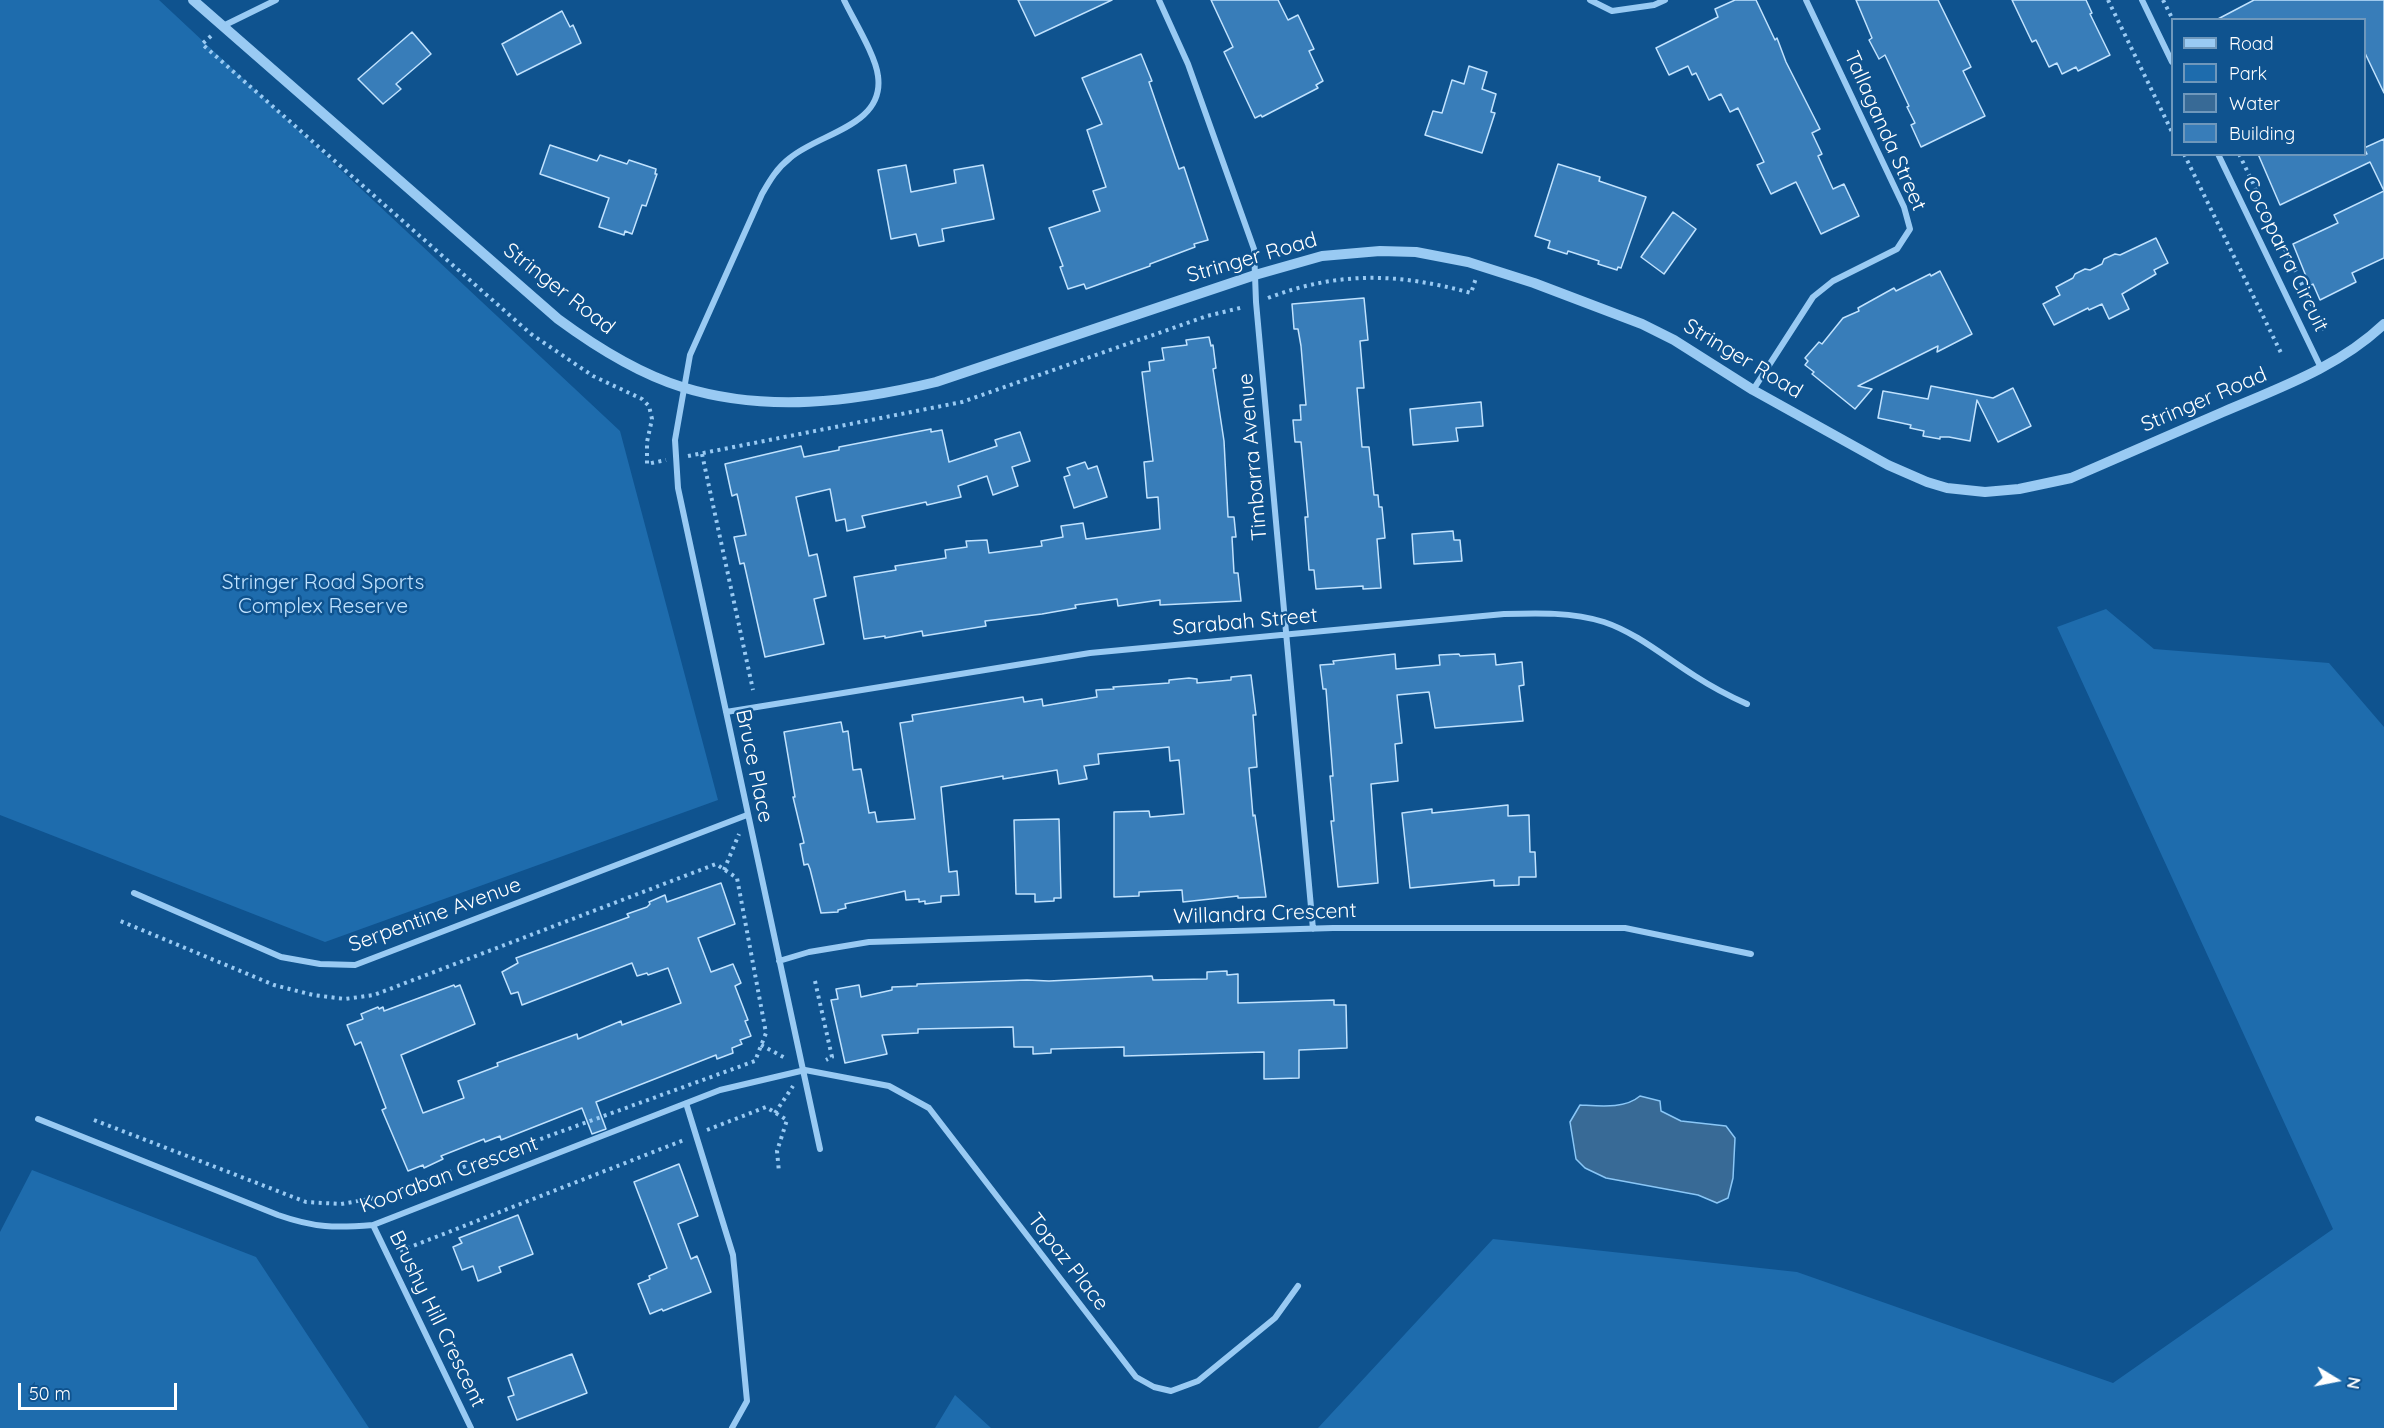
<!DOCTYPE html>
<html>
<head>
<meta charset="utf-8">
<style>
	body { margin:0 }
	#map { position:relative; width:2384px; height:1428px; overflow:hidden; background:#0f538f; font-family:Quicksand,sans-serif }
	canvas { display:block }
	.legend { position:absolute; left:2171px; top:18px; width:195px; height:138px; box-sizing:border-box; background:#0f538f; border:2px solid #6f98bc; margin:0; padding:8px 10px; list-style:none; font-size:18px; color:#fff }
	.legend li { display:flex; align-items:center; gap:12px; height:30px }
	.legend b { width:30px; border:2px solid #6f98bc }
	.north { position:absolute; left:2306px; top:1350px; width:60px; height:60px; -webkit-text-stroke:4px #0f538f; paint-order:stroke; rotate:100deg; font-size:16px; font-weight:700; line-height:24px; text-align:center; color:#fff }
	.north::after { content:''; display:block; margin:auto; width:21px; height:27px; background:#fff; clip-path:polygon(50% 0,100% 100%,50% 72%,0 100%) }
	.scale { position:absolute; left:18px; top:1383px; width:159px; height:27px; box-sizing:border-box; border:3px solid #fff; border-top:0; padding-left:8px; font-size:18px; line-height:21px; white-space:nowrap; color:#fff; -webkit-text-stroke:4px #0f538f; paint-order:stroke }
</style>
</head>
<body>
<div id="map">
<canvas width="2384" height="1428"></canvas>
<ul class="legend">
<li><b style="height:8px;background:#99caf3"></b>Road</li>
<li><b style="height:16px;background:#1e6cad"></b>Park</li>
<li><b style="height:16px;background:#386a96"></b>Water</li>
<li><b style="height:16px;background:#387db9"></b>Building</li>
</ul>
<div class="north">N</div>
<div class="scale">50 m</div>
</div>
<script>
const ctx = document.querySelector('canvas').getContext('2d');
ctx.lineJoin = 'round';
function paint(path, color) { ctx.fillStyle = color; ctx.fill(path, 'evenodd'); }
function stroke(path, color, width, dash) { ctx.strokeStyle = color; ctx.lineWidth = width; ctx.lineCap = dash ? 'butt' : 'round'; ctx.setLineDash(dash || []); ctx.stroke(path); }
function label(font, color, halo, rows, align = 'center') {
  ctx.font = font + ' Quicksand,sans-serif'; ctx.lineWidth = 5; ctx.setLineDash([]); ctx.textBaseline = 'middle'; ctx.strokeStyle = halo; ctx.fillStyle = color; for (const [text, x, y, turn = 0] of rows) {
    ctx.save(); ctx.translate(x, y); ctx.rotate((+turn || 0) * Math.PI / 180); ctx.textAlign = isNaN(turn) ? turn : align; if (halo) ctx.strokeText(text, 0, 0); ctx.fillText(text, 0, 0); ctx.restore();
  }
}
const green = new Path2D(`
	M 0,0 L 159,0 L 620,431 L 718,800 L 325,942 L 0,815 Z
	M 2106,609 L 2154,649 L 2329,663 L 2384,727 L 2384,1428 L 1318,1428 L 1493,1239 L 1797,1272 L 2113,1383 L 2333,1229 L 2057,627 Z
	M 32,1170 L 256,1257 L 369,1428 L 0,1428 L 0,1232 Z
	M 955,1395 L 991,1428 L 935,1428 Z`);
const water = new Path2D(`
	M 1640,1096 L 1660,1101 L 1661,1111 L 1681,1121 L 1726,1126 L 1735,1138 L 1733,1178 L 1728,1198 L 1717,1203 L 1698,1195 L 1606,1178 L 1585,1168 L 1576,1159 L 1570,1122 L 1580,1105 C 1600,1106 1625,1109 1640,1096 Z`);
const building = new Path2D(`
	M 1018,0 L 1112,0 L 1035,36 Z
	M 1211,0 L 1278,0 L 1288,20 L 1298,15 L 1314,49 L 1309,51 L 1323,81 L 1316,85 L 1318,88 L 1262,117 L 1261,115 L 1255,118 L 1224,52 L 1233,47 Z
	M 1735,0 L 1756,0 L 1775,40 L 1777,38 L 1786,62 L 1820,129 L 1812,133 L 1822,154 L 1818,156 L 1833,189 L 1844,184 L 1859,216 L 1821,234 L 1796,182 L 1771,194 L 1757,165 L 1764,162 L 1738,108 L 1730,112 L 1721,94 L 1709,100 L 1696,73 L 1692,75 L 1688,66 L 1669,75 L 1656,48 L 1718,17 L 1715,9 Z
	M 1856,0 L 1938,0 L 1971,67 L 1963,71 L 1985,116 L 1921,147 L 1911,125 L 1915,123 L 1907,107 L 1909,106 L 1885,55 L 1879,59 L 1869,40 L 1872,38 Z
	M 2012,0 L 2086,0 L 2092,13 L 2090,14 L 2110,55 L 2078,71 L 2076,67 L 2062,74 L 2057,63 L 2049,67 L 2036,40 L 2032,42 Z
	M 2254,0 L 2384,0 L 2384,93 L 2364,51 L 2364,20 L 2216,20 Z
	M 562,11 L 570,27 L 573,25 L 581,43 L 517,75 L 502,44 Z
	M 412,32 L 431,54 L 396,84 L 401,89 L 383,104 L 358,79 Z
	M 1141,54 L 1152,81 L 1149,82 L 1179,169 L 1184,167 L 1208,240 L 1194,244 L 1195,247 L 1150,264 L 1150,266 L 1086,289 L 1084,284 L 1068,289 L 1060,267 L 1063,266 L 1049,228 L 1100,211 L 1093,191 L 1106,187 L 1087,130 L 1102,124 L 1082,78 Z
	M 1469,66 L 1487,72 L 1482,89 L 1496,94 L 1491,112 L 1495,113 L 1482,153 L 1425,135 L 1433,111 L 1442,113 L 1452,80 L 1464,84 Z
	M 2384,139 L 2384,258 L 2352,273 L 2356,282 L 2320,300 L 2313,284 L 2310,286 L 2293,244 L 2338,223 L 2334,215 L 2384,191 L 2370,162 L 2280,205 L 2258,154 L 2367,154 L 2364,148 Z
	M 550,145 L 597,161 L 600,155 L 627,164 L 629,160 L 656,169 L 655,174 L 657,174 L 646,206 L 642,205 L 632,234 L 625,231 L 624,235 L 599,227 L 609,198 L 540,174 Z
	M 1558,164 L 1600,177 L 1599,181 L 1646,197 L 1621,268 L 1618,267 L 1617,270 L 1598,264 L 1599,261 L 1568,251 L 1567,254 L 1548,248 L 1550,241 L 1535,236 Z
	M 906,165 L 911,192 L 956,183 L 954,170 L 983,165 L 994,219 L 942,229 L 944,241 L 919,246 L 916,234 L 891,239 L 878,170 Z
	M 1673,212 L 1696,229 L 1664,274 L 1641,257 Z
	M 2156,238 L 2168,263 L 2154,270 L 2156,274 L 2122,294 L 2129,309 L 2109,319 L 2102,304 L 2089,310 L 2088,308 L 2054,325 L 2043,304 L 2060,295 L 2056,287 L 2073,278 L 2075,274 L 2085,269 L 2090,270 L 2102,264 L 2104,259 L 2115,254 L 2120,255 Z
	M 1940,271 L 1972,334 L 1937,352 L 1938,346 L 1858,386 L 1872,389 L 1855,409 L 1812,374 L 1814,372 L 1805,365 L 1808,361 L 1805,358 L 1819,342 L 1822,344 L 1843,318 L 1859,311 L 1858,308 L 1894,288 L 1896,291 L 1930,274 L 1931,276 Z
	M 1364,298 L 1368,340 L 1360,341 L 1364,388 L 1357,388 L 1362,447 L 1369,447 L 1374,495 L 1378,495 L 1379,507 L 1382,507 L 1385,538 L 1377,539 L 1381,588 L 1363,589 L 1363,586 L 1316,589 L 1314,570 L 1309,570 L 1305,517 L 1308,517 L 1301,442 L 1295,442 L 1293,420 L 1301,420 L 1300,405 L 1306,405 L 1301,346 L 1298,329 L 1294,329 L 1292,304 Z
	M 1209,337 L 1211,346 L 1213,345 L 1216,368 L 1213,369 L 1224,441 L 1228,517 L 1234,517 L 1236,537 L 1232,537 L 1234,573 L 1238,573 L 1241,601 L 1160,605 L 1160,600 L 1118,606 L 1117,599 L 1075,605 L 1076,608 L 1042,614 L 985,621 L 986,626 L 923,636 L 922,631 L 885,638 L 885,636 L 864,639 L 854,577 L 896,570 L 895,566 L 946,558 L 945,550 L 967,547 L 966,541 L 987,540 L 989,553 L 1042,546 L 1041,541 L 1063,537 L 1061,526 L 1083,523 L 1086,539 L 1160,529 L 1158,497 L 1147,498 L 1144,462 L 1153,461 L 1142,372 L 1150,371 L 1149,362 L 1164,360 L 1162,348 L 1187,345 L 1186,340 Z
	M 1931,386 L 1993,398 L 2013,388 L 2031,426 L 1998,442 L 1977,400 L 1970,441 L 1949,437 L 1940,437 L 1940,439 L 1923,436 L 1924,431 L 1910,428 L 1911,425 L 1878,418 L 1883,391 L 1928,399 Z
	M 1481,402 L 1483,426 L 1456,428 L 1458,441 L 1413,445 L 1410,409 Z
	M 931,429 L 931,432 L 942,430 L 949,462 L 997,446 L 995,440 L 1020,432 L 1030,461 L 1012,467 L 1018,486 L 993,495 L 987,476 L 958,486 L 961,497 L 927,505 L 926,502 L 862,516 L 865,527 L 847,531 L 845,519 L 836,521 L 830,489 L 796,497 L 809,556 L 817,554 L 826,596 L 814,599 L 824,644 L 765,657 L 744,563 L 740,564 L 734,537 L 746,535 L 737,494 L 732,496 L 725,464 L 801,446 L 804,457 L 839,450 L 839,447 Z
	M 1085,462 L 1088,469 L 1097,466 L 1107,497 L 1074,508 L 1064,477 L 1070,475 L 1067,468 Z
	M 1453,531 L 1454,540 L 1460,540 L 1462,561 L 1414,564 L 1412,534 Z
	M 1395,654 L 1396,669 L 1440,665 L 1439,655 L 1459,654 L 1460,656 L 1495,654 L 1496,665 L 1522,662 L 1524,685 L 1519,686 L 1523,721 L 1435,728 L 1429,692 L 1397,695 L 1402,743 L 1395,744 L 1398,781 L 1371,784 L 1378,883 L 1338,887 L 1331,821 L 1334,821 L 1330,776 L 1333,776 L 1329,727 L 1326,689 L 1323,689 L 1320,665 L 1334,664 L 1333,661 Z
	M 1251,675 L 1256,715 L 1253,715 L 1257,767 L 1249,768 L 1253,816 L 1255,815 L 1266,897 L 1238,898 L 1238,896 L 1183,902 L 1182,890 L 1139,892 L 1139,896 L 1114,897 L 1114,812 L 1149,811 L 1150,817 L 1184,814 L 1179,760 L 1170,761 L 1169,747 L 1098,754 L 1099,764 L 1084,766 L 1087,779 L 1059,784 L 1057,770 L 1003,779 L 1003,776 L 941,787 L 949,872 L 957,871 L 959,895 L 941,896 L 941,902 L 925,904 L 925,901 L 919,902 L 919,899 L 906,900 L 905,891 L 845,904 L 846,908 L 838,910 L 838,912 L 821,913 L 810,869 L 808,864 L 804,865 L 800,844 L 804,843 L 793,797 L 795,797 L 784,732 L 841,722 L 843,732 L 848,731 L 853,770 L 861,769 L 869,813 L 875,812 L 877,822 L 915,819 L 900,723 L 913,721 L 912,715 L 1023,697 L 1024,702 L 1042,699 L 1043,706 L 1097,697 L 1096,690 L 1114,689 L 1113,687 L 1169,683 L 1169,680 L 1189,678 L 1197,679 L 1197,683 L 1231,680 L 1231,677 Z
	M 1508,805 L 1508,816 L 1529,815 L 1530,852 L 1535,852 L 1536,877 L 1519,877 L 1519,885 L 1494,886 L 1494,880 L 1410,888 L 1402,813 L 1432,809 L 1432,813 Z
	M 1059,819 L 1061,898 L 1054,898 L 1054,901 L 1035,902 L 1035,894 L 1016,894 L 1014,820 Z
	M 721,883 L 735,924 L 698,938 L 711,972 L 733,964 L 741,983 L 735,986 L 748,1020 L 745,1021 L 751,1036 L 740,1040 L 742,1044 L 732,1048 L 733,1053 L 717,1059 L 716,1055 L 596,1102 L 606,1129 L 592,1134 L 582,1108 L 501,1140 L 500,1136 L 485,1142 L 484,1139 L 441,1156 L 443,1159 L 424,1168 L 423,1165 L 408,1171 L 382,1110 L 386,1108 L 361,1042 L 355,1045 L 347,1025 L 363,1019 L 361,1014 L 378,1007 L 379,1009 L 383,1007 L 384,1011 L 454,985 L 455,987 L 460,985 L 475,1024 L 401,1055 L 423,1113 L 464,1098 L 458,1081 L 498,1066 L 497,1063 L 577,1034 L 578,1039 L 621,1021 L 622,1025 L 681,1003 L 668,968 L 648,975 L 647,973 L 637,976 L 632,963 L 522,1005 L 518,992 L 511,994 L 502,972 L 518,963 L 516,958 L 629,917 L 627,914 L 647,907 L 650,904 L 649,902 L 665,895 L 667,902 Z
	M 1227,971 L 1227,975 L 1238,974 L 1238,1003 L 1334,1000 L 1334,1005 L 1346,1005 L 1347,1048 L 1299,1050 L 1299,1078 L 1264,1079 L 1264,1052 L 1124,1056 L 1124,1047 L 1051,1049 L 1051,1053 L 1033,1054 L 1033,1047 L 1014,1047 L 1013,1027 L 918,1029 L 918,1033 L 882,1035 L 887,1054 L 845,1063 L 831,1000 L 838,999 L 836,989 L 859,985 L 861,997 L 892,990 L 892,987 L 917,986 L 917,984 L 1027,980 L 1049,981 L 1152,976 L 1153,980 L 1207,979 L 1207,972 Z
	M 679,1164 L 698,1216 L 678,1224 L 691,1259 L 697,1256 L 711,1292 L 663,1311 L 662,1309 L 650,1314 L 638,1284 L 650,1279 L 649,1276 L 667,1268 L 634,1182 Z
	M 518,1215 L 533,1254 L 499,1267 L 501,1272 L 478,1281 L 473,1266 L 462,1270 L 453,1247 L 462,1243 L 459,1238 Z
	M 572,1354 L 587,1393 L 517,1420 L 508,1397 L 514,1395 L 508,1378 Z`);
const path = new Path2D(`
	M 2108,0 L 2172,132
	M 2163,0 L 2173,20
	M 211,36 L 202,44 L 531,334 L 593,376 L 642,399 L 649,406 L 652,419 L 647,442 L 647,464 L 666,460
	M 2184,154 L 2282,355
	M 2239,154 L 2324,330
	M 1268,298 C 1338,271 1399,273 1471,293 L 1476,278
	M 702,454 L 753,690
	M 688,456 L 962,402 L 1207,316 L 1244,307
	M 724,870 L 739,834
	M 815,981 L 832,1057 L 826,1060
	M 761,1045 L 787,1059
	M 775,1113 L 793,1086
	M 94,1120 L 306,1202 L 341,1204 L 381,1197 L 755,1061 L 766,1033 L 737,878 L 716,864 L 374,995 L 345,999 L 313,995 L 274,985 L 118,920
	M 707,1130 L 766,1107 L 787,1120 L 777,1151 L 779,1172
	M 400,1251 L 684,1140`);
const minor = new Path2D(`
	M 1159,0 L 1188,64 L 1254,249 L 1256,302 L 1313,929
	M 1590,0 L 1612,11 L 1654,5 L 1665,0
	M 2142,0 L 2172,62
	M 223,26 L 276,0
	M 2218,154 L 2321,368
	M 1753,390 L 1813,297 L 1833,281 L 1897,249 L 1910,229 L 1904,207 L 1806,0
	M 726,712 L 1090,653 L 1504,614 C 1538,613 1572,612 1604,622 C 1637,633 1666,658 1695,676 C 1712,687 1729,696 1747,704
	M 134,893 L 281,957 L 320,964 L 355,965 L 747,815
	M 779,961 L 809,952 L 869,942 L 1333,928 L 1625,928 L 1751,954
	M 686,1103 L 733,1255 L 747,1401 L 732,1428
	M 38,1119 L 278,1215 C 315,1228 335,1228 373,1225 L 720,1090 L 805,1070 L 889,1086 L 929,1108 L 1136,1377 L 1154,1387 L 1171,1391 L 1198,1381 L 1275,1318 L 1298,1286
	M 820,1149 L 678,488 L 675,440 L 690,355 L 762,194 C 770,180 777,168 790,158 C 819,133 885,126 878,76 C 876,56 853,19 844,0
	M 373,1225 L 471,1428`);
const tertiary = new Path2D(`
	M 193,0 L 558,319 C 596,347 637,373 682,387 C 766,413 853,402 936,382 L 1255,275 L 1322,256 L 1380,251 L 1416,252 L 1468,262 L 1534,283 L 1642,324 L 1674,340 L 1753,390 L 1888,465 L 1927,482 L 1947,488 L 1985,492 L 2019,489 L 2071,478 C 2122,456 2172,434 2223,412 C 2279,388 2339,367 2384,324`);
const streetNames = [
	["Tallaganda Street",1885,131,66],
	["Cocoparra Circuit",2285,254,64],
	["Stringer Road",1252,258,-16],
	["Stringer Road",559,289,38],
	["Stringer Road",1743,359,31],
	["Stringer Road",2204,400,-23],
	["Timbarra Avenue",1253,457,-95],
	["Sarabah Street",1245,622,-5],
	["Bruce Place",754,766,78],
	["Willandra Crescent",1265,914,-2],
	["Serpentine Avenue",435,915,-20],
	["Kooraban Crescent",449,1175,-20],
	["Topaz Place",1068,1262,52],
	["Brushy Hill Crescent",437,1319,64]
];
const parkNames = [
	["Stringer Road Sports",323,583],
	["Complex Reserve",323,607]
];
paint(green, '#1e6cad');
paint(water, '#386a96');
stroke(water, '#8ac7f7', 1.5);
paint(building, '#387db9');
stroke(building, '#c0e2fe', 1.5);
stroke(path, '#99caf3', 4, [3, 4.5]);
stroke(minor, '#99caf3', 6);
stroke(tertiary, '#99caf3', 10);
label('21px', '#fff', '#0f538f', streetNames);
label('21px', '#c0e2fe', '#0f538f', parkNames);
</script>
</body>
</html>
